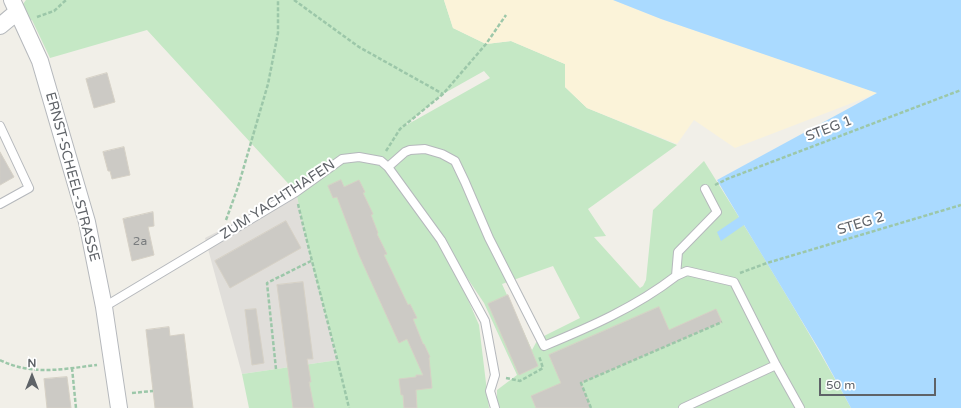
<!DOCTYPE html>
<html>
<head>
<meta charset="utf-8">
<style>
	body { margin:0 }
	#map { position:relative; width:961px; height:408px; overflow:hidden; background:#f1efe8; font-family:"Varela Round",sans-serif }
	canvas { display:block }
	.north { position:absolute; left:12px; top:356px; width:40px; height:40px; -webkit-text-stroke:3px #fff; paint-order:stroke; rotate:0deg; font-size:11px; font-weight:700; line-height:16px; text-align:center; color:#5f6368 }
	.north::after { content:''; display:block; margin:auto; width:14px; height:18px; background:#5f6368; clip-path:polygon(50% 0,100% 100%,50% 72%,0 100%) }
	.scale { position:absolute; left:819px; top:378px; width:117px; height:18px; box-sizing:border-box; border:2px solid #5f6368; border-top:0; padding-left:5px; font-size:12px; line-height:14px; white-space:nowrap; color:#5f6368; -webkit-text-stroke:3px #fff; paint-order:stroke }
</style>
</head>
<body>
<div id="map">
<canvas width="961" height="408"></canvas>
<div class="north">N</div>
<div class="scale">50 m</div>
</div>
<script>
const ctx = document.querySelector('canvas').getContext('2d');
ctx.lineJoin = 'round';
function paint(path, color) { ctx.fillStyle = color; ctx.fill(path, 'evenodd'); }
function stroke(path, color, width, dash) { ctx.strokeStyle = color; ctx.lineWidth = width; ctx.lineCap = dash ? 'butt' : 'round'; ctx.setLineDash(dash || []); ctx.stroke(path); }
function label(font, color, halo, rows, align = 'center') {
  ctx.font = font + ' "Varela Round",sans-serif'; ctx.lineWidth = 4; ctx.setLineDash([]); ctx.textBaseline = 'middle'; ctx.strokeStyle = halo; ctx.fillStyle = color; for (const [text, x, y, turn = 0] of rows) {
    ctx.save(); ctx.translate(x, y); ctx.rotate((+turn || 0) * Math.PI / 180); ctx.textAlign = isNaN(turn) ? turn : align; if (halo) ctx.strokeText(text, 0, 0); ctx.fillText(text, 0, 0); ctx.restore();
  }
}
const industrial = new Path2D(`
	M 296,192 L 311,261 L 338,360 L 242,374 L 205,238 Z`);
const green = new Path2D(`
	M 26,0 L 444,0 L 453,28 L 486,44 L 511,41 L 565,64 L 565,87 L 587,108 L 677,145 L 588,209 L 606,236 L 594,237 L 640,288 L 643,286 L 646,280 L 653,210 L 704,161 C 755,242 805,324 851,408 L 497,408 L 497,390 L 517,375 L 484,303 L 443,242 L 479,325 L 489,408 L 249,408 L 242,374 L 338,360 L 311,261 L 296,192 L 147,30 L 50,58 L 32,20 L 22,23 L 17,12 ZM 484,71 L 490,78 L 403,127 L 443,94 ZM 553,266 L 580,318 L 538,339 L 532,350 L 502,284 Z`);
const sand = new Path2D(`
	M 444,0 L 613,0 L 661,19 L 878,93 L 735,148 L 694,120 L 677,144 L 587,108 L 565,87 L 565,64 L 511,41 L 486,44 L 453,28 Z`);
const water = new Path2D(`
	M 613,0 L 961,0 L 961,408 L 851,408 L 820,351 L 744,225 L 721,241 L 717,232 L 739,217 L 717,180 L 877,93 L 661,19 Z`);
const building = new Path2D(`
	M 107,73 L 115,102 L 94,108 L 86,79 Z
	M 124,147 L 130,175 L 112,179 L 110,171 L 108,171 L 103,152 Z
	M 0,152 L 14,177 L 0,185 Z
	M 341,180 L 344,187 L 359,180 L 365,192 L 363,193 L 373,214 L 371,215 L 378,233 L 377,234 L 387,254 L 384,255 L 408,305 L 410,304 L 417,318 L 413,319 L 423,344 L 424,344 L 430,357 L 429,358 L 432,388 L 416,390 L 417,408 L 404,408 L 403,395 L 401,395 L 399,379 L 416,377 L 416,375 L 423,375 L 407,339 L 399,343 L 359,255 L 337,197 L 333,198 L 328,186 Z
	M 153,212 L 154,226 L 148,227 L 154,255 L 132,261 L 123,219 Z
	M 286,221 L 301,248 L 230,288 L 215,261 Z
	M 303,282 L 313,359 L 307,359 L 311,382 L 309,382 L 314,408 L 293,408 L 277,285 Z
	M 508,295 L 538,366 L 519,375 L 488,304 Z
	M 659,307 L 669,330 L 716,309 L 722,322 L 581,383 L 591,408 L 536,408 L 531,396 L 561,383 L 549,355 Z
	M 256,309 L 264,363 L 252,365 L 245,310 Z
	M 169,327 L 170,336 L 184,334 L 193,408 L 155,408 L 146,330 Z
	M 67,377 L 71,408 L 47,408 L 44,379 Z`);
const path = new Path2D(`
	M 294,0 L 359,47 L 443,94
	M 37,17 L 54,11 L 66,0
	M 386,151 L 400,129 L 443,94 L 486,44 L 506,15
	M 715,185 L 727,179 L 961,90
	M 298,204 C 314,272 333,340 349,408
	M 226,220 L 238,187 L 268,84 L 278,33 L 278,0
	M 740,273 L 767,263 L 961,205
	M 0,360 C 32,376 63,369 97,365
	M 72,368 L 76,408
	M 276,369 L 267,283 L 311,261
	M 506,378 L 520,381 L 543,368 L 539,356
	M 132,393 L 153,391
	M 591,408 L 581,383 L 722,322`);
const lane = new Path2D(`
	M 0,126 L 29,188 L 0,204
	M 388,167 L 405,152 L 410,150 L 425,149 L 442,154 L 455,161 L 465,182 L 489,238 L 544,346 C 590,327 636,307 676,276
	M 705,189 L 717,212 L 678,252 L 676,276 L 687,271 L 734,282 L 776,365 L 800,408
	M 104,307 L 296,192 L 342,159 L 359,157 L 381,161 L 388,167 L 441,240 L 485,321 L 495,375 L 490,391 L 495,408
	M 683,408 L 776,365`);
const street = new Path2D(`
	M 12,0 L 40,61 L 87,222 L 104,307 L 119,408
	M 0,26 L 17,12`);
const numberNames = [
	["2a",140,242]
];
const streetNames = [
	["STEG 1",829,129,-21],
	["ERNST-SCHEEL-STRASSE",72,177,75],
	["ZUM YACHTHAFEN",278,200,-33],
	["STEG 2",861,224,-17]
];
paint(industrial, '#e0deda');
paint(green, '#c5e8c5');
paint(sand, '#fbf3d9');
paint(water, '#aadaff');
paint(building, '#cccac5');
stroke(building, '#d6d1c6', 1);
stroke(lane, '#b5b8bc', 10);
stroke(street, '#b5b8bc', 18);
stroke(path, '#9cc7a9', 2.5, [4, 2]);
stroke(lane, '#fff', 8);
stroke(street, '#fff', 16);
label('12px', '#7a7d7f', null, numberNames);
label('14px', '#5f6368', '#fff', streetNames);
</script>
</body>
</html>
